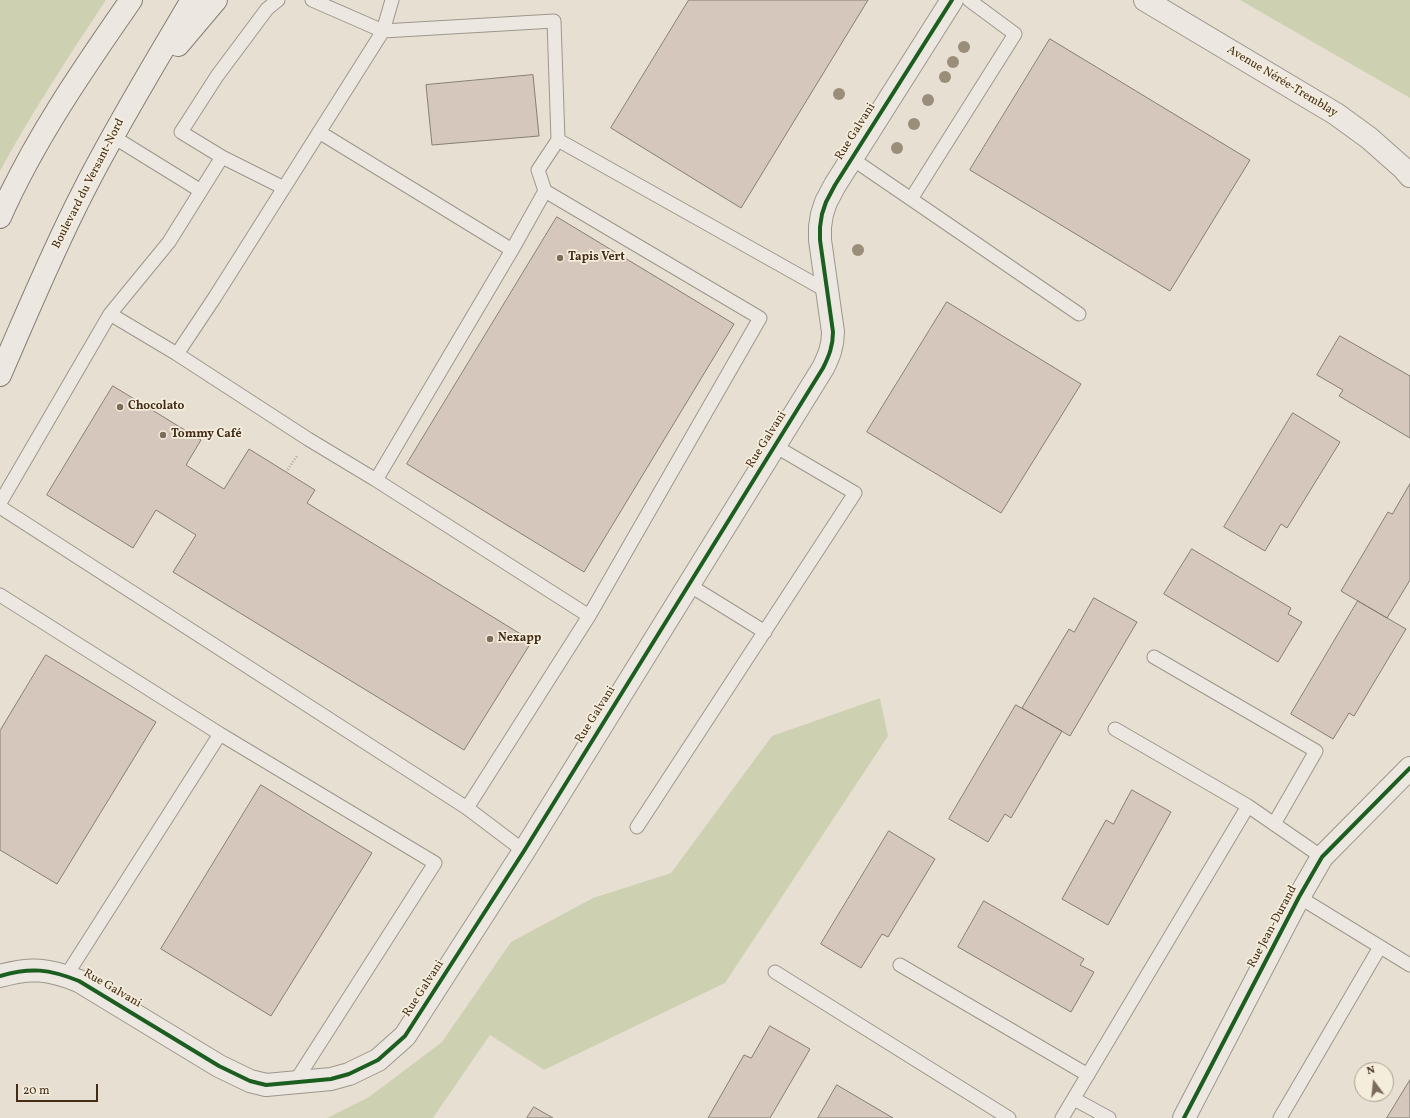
<!DOCTYPE html>
<html>
<head>
<meta charset="utf-8">
<style>
	body { margin:0 }
	#map { position:relative; width:1410px; height:1118px; overflow:hidden; background:#e7e0d2; font-family:Vollkorn,serif }
	canvas { display:block }
	.north { position:absolute; left:1354px; top:1062px; width:40px; height:40px; box-sizing:border-box; background:#f5eddc; border:1px solid #aea08e; border-radius:50%; rotate:345deg; font-size:11px; font-weight:700; line-height:16px; text-align:center; color:#432d19 }
	.north::after { content:''; display:block; margin:auto; width:14px; height:18px; background:#7c6c5a; clip-path:polygon(50% 0,100% 100%,50% 72%,0 100%) }
	.scale { position:absolute; left:16px; top:1084px; width:82px; height:18px; box-sizing:border-box; border:2px solid #432d19; border-top:0; padding-left:5px; font-size:12px; line-height:14px; white-space:nowrap; color:#432d19; -webkit-text-stroke:3px #f5eddc; paint-order:stroke }
</style>
</head>
<body>
<div id="map">
<canvas width="1410" height="1118"></canvas>
<div class="north">N</div>
<div class="scale">20 m</div>
</div>
<script>
const ctx = document.querySelector('canvas').getContext('2d');
ctx.lineJoin = 'round';
function paint(path, color) { ctx.fillStyle = color; ctx.fill(path, 'evenodd'); }
function stroke(path, color, width, dash) { ctx.strokeStyle = color; ctx.lineWidth = width; ctx.lineCap = dash ? 'butt' : 'round'; ctx.setLineDash(dash || []); ctx.stroke(path); }
function label(font, color, halo, rows, align = 'center') {
  ctx.font = font + ' Vollkorn,serif'; ctx.lineWidth = 3.5; ctx.setLineDash([]); ctx.textBaseline = 'middle'; ctx.strokeStyle = halo; ctx.fillStyle = color; for (const [text, x, y, turn = 0] of rows) {
    ctx.save(); ctx.translate(x, y); ctx.rotate((+turn || 0) * Math.PI / 180); ctx.textAlign = isNaN(turn) ? turn : align; if (halo) ctx.strokeText(text, 0, 0); ctx.fillText(text, 0, 0); ctx.restore();
  }
}
const green = new Path2D(`
	M 0,0 L 106,0 C 69,56 32,112 0,171 Z
	M 1240,0 L 1410,0 L 1410,98 Z
	M 880,698 L 888,736 L 725,983 L 544,1070 L 490,1035 L 433,1118 L 327,1118 L 369,1097 L 442,1042 L 511,942 L 593,898 L 671,873 L 772,736 Z`);
const building = new Path2D(`
	M 689,0 L 868,0 L 741,208 L 611,128 Z
	M 1050,39 L 1250,160 L 1170,291 L 970,170 Z
	M 533,75 L 539,136 L 432,145 L 426,85 Z
	M 557,217 L 734,324 L 584,572 L 407,464 Z
	M 947,302 L 1081,384 L 1001,513 L 867,432 Z
	M 1340,336 L 1410,376 L 1410,438 L 1339,396 L 1343,390 L 1317,375 Z
	M 113,386 L 201,440 L 186,465 L 224,489 L 249,449 L 315,490 L 307,503 L 532,641 L 464,750 L 173,572 L 196,535 L 156,510 L 133,548 L 47,495 Z
	M 1293,413 L 1340,442 L 1287,528 L 1281,524 L 1265,551 L 1224,527 Z
	M 1410,484 L 1410,580 L 1387,618 L 1341,591 L 1388,512 L 1392,514 Z
	M 1192,549 L 1291,608 L 1288,614 L 1302,622 L 1278,662 L 1164,594 Z
	M 1094,598 L 1137,622 L 1070,736 L 1022,708 L 1069,629 L 1074,632 Z
	M 1358,601 L 1406,629 L 1354,716 L 1349,713 L 1333,739 L 1291,714 Z
	M 46,655 L 156,722 L 57,884 L 0,850 L 0,731 Z
	M 1016,705 L 1062,731 L 1011,818 L 1005,814 L 988,842 L 949,819 Z
	M 261,785 L 372,853 L 271,1016 L 161,949 Z
	M 1132,790 L 1171,812 L 1108,925 L 1062,899 L 1106,820 L 1113,824 Z
	M 889,831 L 935,859 L 888,937 L 882,934 L 861,968 L 821,944 Z
	M 984,901 L 1084,959 L 1080,965 L 1094,972 L 1071,1012 L 958,947 Z
	M 770,1026 L 810,1049 L 770,1118 L 708,1118 L 744,1055 L 751,1058 Z
	M 1410,1080 L 1410,1118 L 1387,1118 Z
	M 837,1085 L 893,1118 L 818,1118 Z
	M 534,1107 L 553,1118 L 527,1118 Z`);
const path = new Path2D(`
	M 286,472 L 297,456`);
const service = new Path2D(`
	M 278,0 L 267,9 L 217,76 L 181,132 L 222,157 L 284,188
	M 312,0 L 383,31 L 554,21 L 558,140 L 827,291
	M 319,132 L 512,250
	M 112,136 L 201,191
	M 222,157 L 169,242 L 110,314 L 177,354 L 308,439 L 376,480 L 512,250 L 545,191 L 760,318 L 589,616 L 376,480
	M 851,158 L 911,199 L 1015,34 L 969,0
	M 545,191 L 538,170 L 558,140
	M 911,199 L 1079,314
	M 177,354 L 215,297 L 383,31 L 392,0
	M 0,503 L 110,314
	M 0,507 L 467,808 L 524,851
	M 689,585 L 765,632
	M 0,595 L 220,734 L 435,863 L 295,1082
	M 1154,657 L 1316,751 L 1274,824
	M 1248,806 L 1322,857
	M 467,808 L 589,616
	M 637,827 L 855,493 L 775,446
	M 1299,897 L 1410,965
	M 900,965 L 1088,1075
	M 775,972 L 1009,1118
	M 66,976 L 220,734
	M 1074,1099 L 1109,1118
	M 1062,1118 L 1248,806 L 1115,729
	M 1280,1118 L 1380,947`);
const minor = new Path2D(`
	M 0,976 C 31,967 49,969 79,981 L 219,1066 L 250,1081 L 266,1085 L 331,1079 L 349,1074 L 378,1060 L 405,1036 L 524,851 L 823,368 C 829,356 833,346 833,332 L 820,240 L 820,227 L 822,214 L 826,202 L 835,185 L 952,0
	M 1184,1118 L 1299,897 L 1322,857 L 1410,768`);
const tertiary = new Path2D(`
	M 1145,0 L 1336,114 L 1369,138 L 1403,168 L 1410,176`);
const secondary = new Path2D(`
	M 178,45 L 216,0
	M 0,217 C 34,140 83,69 131,0
	M 0,375 C 27,313 53,250 84,190 C 117,125 155,63 192,0`);
const cycleway = new Path2D(`
	M 0,976 C 31,967 49,969 79,981 L 219,1066 L 250,1081 L 266,1085 L 331,1079 L 349,1074 L 378,1060 L 405,1036 L 524,851 L 823,368 C 829,356 833,346 833,332 L 820,240 L 820,227 L 822,214 L 826,202 L 835,185 L 952,0
	M 1184,1118 L 1299,897 L 1322,857 L 1410,768`);
const trees = [
	[964,47],
	[953,62],
	[945,77],
	[839,94],
	[928,100],
	[914,124],
	[897,148],
	[858,250]
];
const markers = [
	[560,258,4,"#7c6c5a"],
	[120,407,4,"#7c6c5a"],
	[163,435,4,"#7c6c5a"],
	[490,639,4,"#7c6c5a"]
];
const streetNames = [
	["Avenue Nérée-Tremblay",1282,82,31],
	["Rue Galvani",856,132,-58],
	["Boulevard du Versant-Nord",89,184,-63],
	["Rue Galvani",767,440,-58],
	["Rue Galvani",596,715,-58],
	["Rue Jean-Durand",1273,927,-62],
	["Rue Galvani",112,989,30],
	["Rue Galvani",424,989,-57]
];
const poiNames = [
	["Tapis Vert",568,258],
	["Chocolato",128,407],
	["Tommy Café",171,435],
	["Nexapp",498,639]
];
paint(green, '#ced1b1');
paint(building, '#d6c7bd');
stroke(building, '#857e74', 1);
stroke(service, '#9d968c', 15);
stroke(minor, '#9d968c', 24);
stroke(tertiary, '#9d968c', 24);
stroke(secondary, '#857e74', 24);
stroke(path, '#aea9a1', 2.5, [1, 2]);
stroke(service, '#ece8e1', 13);
stroke(minor, '#ece8e1', 22);
stroke(tertiary, '#ece8e1', 22);
stroke(secondary, '#ece8e1', 22);
stroke(cycleway, '#1b5e20', 4);
ctx.fillStyle = '#9a8e7a';
for (const [x, y] of trees) { ctx.beginPath(); ctx.arc(x, y, 6, 0, 2 * Math.PI); ctx.fill(); }
for (const [x, y, r, color] of markers) { const dot = new Path2D(); dot.arc(x, y, r, 0, 2 * Math.PI); ctx.fillStyle = color; ctx.fill(dot); stroke(dot, '#f5eddc', 1.5); }
label('12px', '#432d19', '#f5eddc', streetNames);
label('bold 12px', '#432d19', '#f5eddc', poiNames, 'left');
</script>
</body>
</html>
